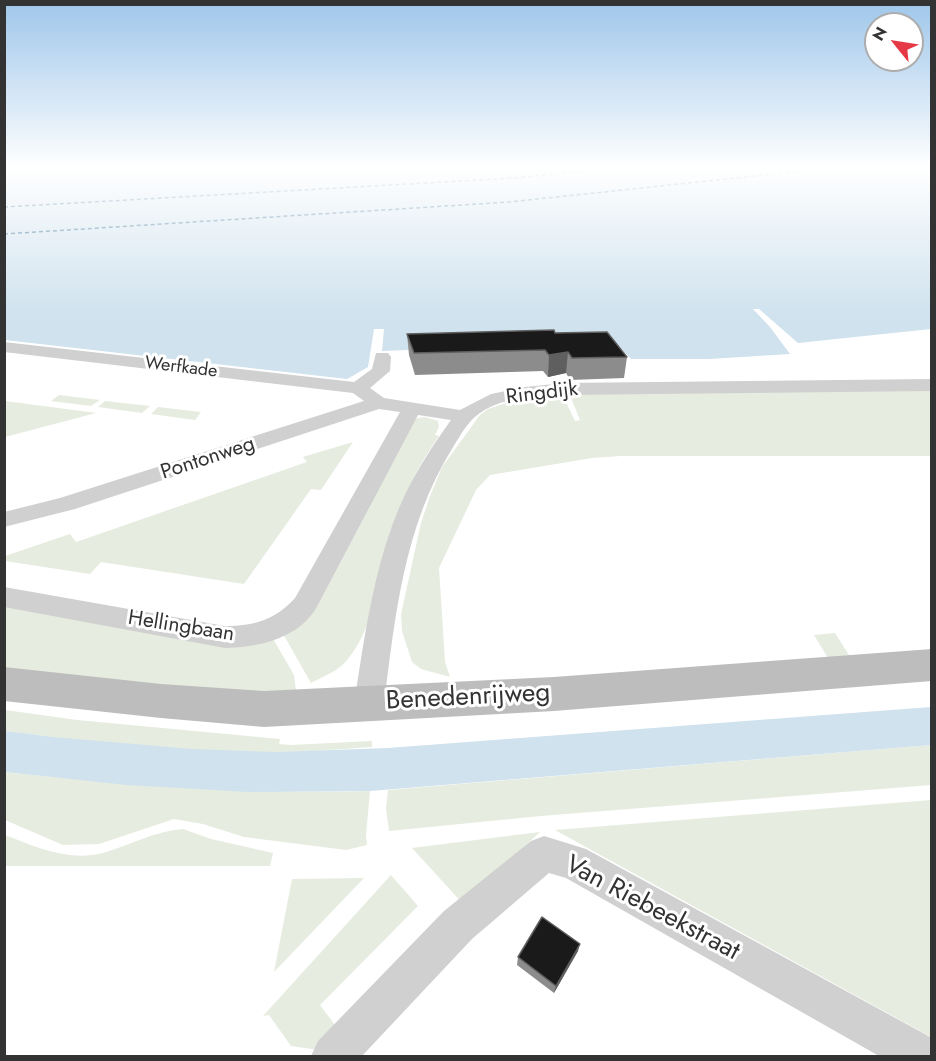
<!DOCTYPE html>
<html>
<head>
<meta charset="utf-8">
<style>
	body { margin:0 }
	#map { position:relative; width:936px; height:1061px; overflow:hidden; background:#fff; font-family:Jost,sans-serif }
	canvas { display:block }
	.frame { position:absolute; inset:0; border:6px solid #333; pointer-events:none }
	.north { position:absolute; left:864px; top:12px; width:60px; height:60px; box-sizing:border-box; background:#fff; border:2px solid #adadad; border-radius:50%; rotate:300deg; font-size:16px; font-weight:700; line-height:24px; text-align:center; color:#333 }
	.north::after { content:''; display:block; margin:auto; width:21px; height:27px; background:#e63946; clip-path:polygon(50% 0,100% 100%,50% 72%,0 100%) }
</style>
</head>
<body>
<div id="map">
<canvas width="936" height="1061"></canvas>
<div class="frame"></div>
<div class="north">N</div>
</div>
<script>
const ctx = document.querySelector('canvas').getContext('2d');
ctx.lineJoin = 'round';
function paint(path, color) { ctx.fillStyle = color; ctx.fill(path, 'evenodd'); }
function stroke(path, color, width, dash) { ctx.strokeStyle = color; ctx.lineWidth = width; ctx.lineCap = dash ? 'butt' : 'round'; ctx.setLineDash(dash || []); ctx.stroke(path); }
function label(font, color, halo, rows, align = 'center') {
  ctx.font = font + ' Jost,sans-serif'; ctx.lineWidth = 6; ctx.setLineDash([]); ctx.textBaseline = 'middle'; ctx.strokeStyle = halo; ctx.fillStyle = color; for (const [text, x, y, turn = 0] of rows) {
    ctx.save(); ctx.translate(x, y); ctx.rotate((+turn || 0) * Math.PI / 180); ctx.textAlign = isNaN(turn) ? turn : align; if (halo) ctx.strokeText(text, 0, 0); ctx.fillText(text, 0, 0); ctx.restore();
  }
}
const green = new Path2D(`
	M 931,389 L 931,456 L 620,456 L 592,458 L 490,475 L 476,490 L 439,568 L 445,662 L 450,677 L 421,669 L 412,662 L 402,631 L 401,614 L 421,523 L 430,496 L 442,467 L 480,415 L 488,409 L 506,403 L 563,396 L 575,421 L 580,420 L 569,393 Z
	M 59,395 L 100,400 L 91,406 L 51,401 Z
	M 5,401 L 96,413 L 5,437 Z
	M 105,401 L 150,406 L 142,413 L 98,407 Z
	M 158,407 L 201,412 L 195,420 L 151,414 Z
	M 425,417 L 438,421 L 439,427 L 435,435 L 439,436 C 428,452 417,469 409,488 C 389,534 378,636 340,667 C 331,674 320,678 311,683 L 282,632 L 312,607 L 317,607 L 369,508 L 370,501 L 412,419 Z
	M 353,442 L 321,490 L 311,489 L 244,584 L 101,562 L 90,574 L 5,561 L 5,556 L 70,534 L 76,542 L 307,462 L 303,457 Z
	M 5,606 L 272,637 L 294,675 L 296,691 L 260,695 L 5,675 Z
	M 835,633 L 849,655 L 828,658 L 814,635 Z
	M 5,710 L 77,720 L 280,739 L 279,744 L 291,745 L 372,741 L 372,747 C 340,749 307,752 275,752 C 185,753 93,743 5,731 Z
	M 931,745 L 931,785 L 541,816 L 389,831 L 386,809 L 388,790 Z
	M 4,772 C 126,785 247,794 370,791 L 366,835 L 367,845 L 346,850 L 244,837 L 203,824 L 174,819 L 99,844 L 63,845 L 5,820 Z
	M 931,800 L 931,1037 L 555,830 Z
	M 183,829 L 211,839 L 273,853 L 270,866 L 5,866 L 5,835 C 36,847 69,862 103,853 C 130,845 155,831 183,829 Z
	M 540,832 L 515,855 L 466,907 L 412,848 Z
	M 391,875 L 418,906 L 320,1005 L 338,1029 L 319,1050 L 291,1046 L 269,1015 L 263,1016 Z
	M 364,878 L 274,972 L 292,879 Z`);
const water = new Path2D(`
	M 5,169 L 931,169 L 931,329 L 798,343 L 759,309 L 753,309 L 770,327 L 790,354 L 709,359 L 631,359 L 618,345 L 606,342 L 382,351 L 384,329 L 374,329 L 368,367 L 347,379 L 5,340 Z
	M 931,707 L 931,745 L 370,791 L 248,792 L 127,785 L 5,772 L 5,731 L 53,737 L 192,749 L 275,752 L 388,748 Z`);
const ferry = new Path2D(`
	M 4,207 L 513,178 L 606,169
	M 4,234 L 509,202 L 821,169`);
const street = new Path2D(`
	M 4,342 L 354,382 L 372,369 L 376,353 L 388,353 L 391,357 L 390,371 L 370,388 L 384,398 L 460,410 L 491,394 L 525,387 L 564,383 L 932,379 L 932,391 L 564,395 C 536,397 504,396 480,413 C 467,422 460,436 452,449 C 404,526 395,616 384,704 L 380,713 L 369,717 L 358,713 L 354,704 C 365,635 374,563 403,499 C 416,471 433,445 451,420 L 418,415 L 318,605 C 300,638 261,647 225,648 L 4,607 L 4,587 L 225,626 C 254,626 275,620 295,598 L 400,412 L 379,409 L 75,509 L 4,527 L 4,512 L 60,498 L 364,401 L 353,393 L 4,352 Z
	M 544,836 L 586,849 L 932,1038 L 932,1056 L 879,1056 L 566,878 L 549,873 L 472,939 L 362,1056 L 311,1056 L 318,1041 L 444,911 L 531,841 Z`);
const secondary = new Path2D(`
	M 932,649 L 932,681 L 554,711 L 264,727 L 161,718 L 4,701 L 4,667 L 161,684 L 264,691 L 554,677 Z`);
const wall = new Path2D(`
	M 555,333 L 627,357 L 624,378 L 570,380 L 566,373 L 548,377 L 543,371 L 415,375 L 409,355 L 407,334 Z
	M 578,951 L 554,993 L 517,965 L 518,957 Z`);
const shadedWall = new Path2D(`
	M 568,352 L 566,373 L 548,377 L 549,355 Z
	M 580,944 L 578,951 L 554,993 L 556,986 Z`);
const building = new Path2D(`
	M 554,330 L 555,333 L 607,332 L 627,357 L 572,358 L 568,352 L 549,355 L 545,350 L 414,353 L 407,334 Z
	M 542,917 L 580,944 L 556,986 L 518,957 Z`);
const farStreetnames = [
	["Werfkade",181,368,7]
];
const streetNames = [
	["Ringdijk",542,394,-7],
	["Pontonweg",208,459,-18],
	["Hellingbaan",181,627,9]
];
const nearStreetnames = [
	["Benedenrijweg",468,698,-3],
	["Van Riebeekstraat",652,909,28]
];
paint(green, '#e6ecdf');
paint(water, '#cfe2ee');
stroke(ferry, '#3f7597', 1.5, [4, 3]);
paint(street, '#d0d0d0');
paint(secondary, '#bdbdbd');
paint(wall, '#8c8c8c');
paint(shadedWall, '#5f5f5f');
paint(building, '#1a1a1a');
stroke(building, '#5f5f5f', 1.5);
const sky = ctx.createLinearGradient(0, 0, 0, 317);
sky.addColorStop(0, '#9ec6ea');
sky.addColorStop(0.53, '#fff');
sky.addColorStop(1, '#ffffff00');
ctx.fillStyle = sky;
ctx.fillRect(0, 0, 936, 317);
label('18px', '#333', '#fff', farStreetnames);
label('21px', '#333', '#fff', streetNames);
label('26px', '#333', '#fff', nearStreetnames);
</script>
</body>
</html>
